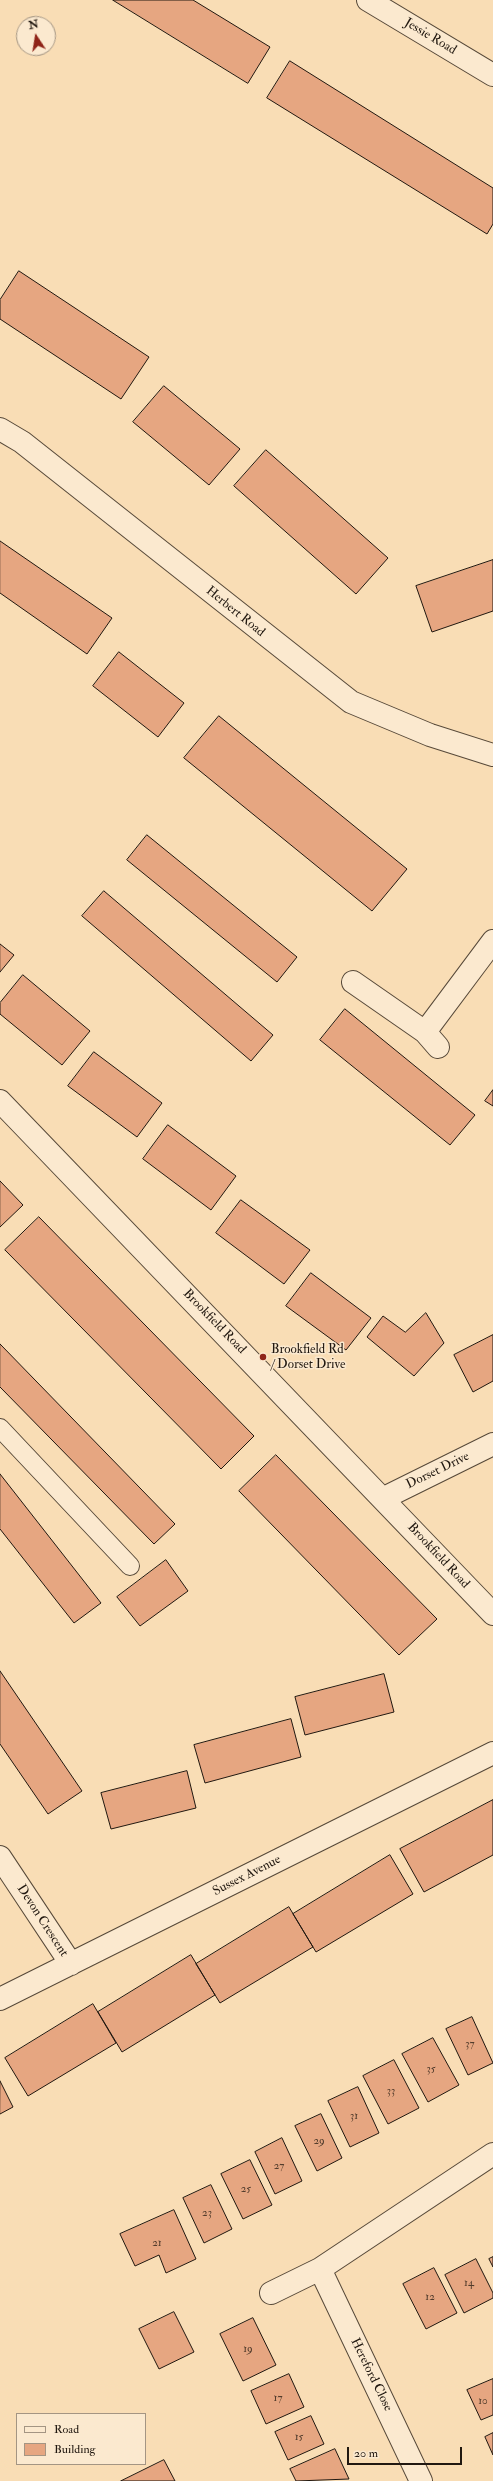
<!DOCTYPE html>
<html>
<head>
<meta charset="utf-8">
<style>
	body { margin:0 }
	#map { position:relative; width:493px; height:2481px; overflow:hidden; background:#f9ddb5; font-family:"IM FELL Double Pica",serif }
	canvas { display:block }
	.legend { position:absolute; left:16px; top:2413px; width:130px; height:52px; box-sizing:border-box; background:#fbe9cf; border:1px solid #a49583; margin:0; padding:5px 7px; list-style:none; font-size:12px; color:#211810 }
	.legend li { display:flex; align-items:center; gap:8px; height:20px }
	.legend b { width:20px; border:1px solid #a49583 }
	.north { position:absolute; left:16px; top:16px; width:40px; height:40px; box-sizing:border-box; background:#fbe9cf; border:1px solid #a49583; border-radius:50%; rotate:348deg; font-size:11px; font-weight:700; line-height:16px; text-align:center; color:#211810 }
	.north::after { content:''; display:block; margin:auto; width:14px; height:18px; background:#8f2418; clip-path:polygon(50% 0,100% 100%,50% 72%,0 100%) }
	.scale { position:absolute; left:347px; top:2447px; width:115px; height:18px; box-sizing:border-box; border:2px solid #211810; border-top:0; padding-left:5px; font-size:12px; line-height:14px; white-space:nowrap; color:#211810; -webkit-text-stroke:3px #fbe9cf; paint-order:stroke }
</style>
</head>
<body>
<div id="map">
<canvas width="493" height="2481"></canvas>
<ul class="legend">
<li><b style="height:5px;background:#fbe9cf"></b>Road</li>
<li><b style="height:11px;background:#e6a681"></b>Building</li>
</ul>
<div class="north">N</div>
<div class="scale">20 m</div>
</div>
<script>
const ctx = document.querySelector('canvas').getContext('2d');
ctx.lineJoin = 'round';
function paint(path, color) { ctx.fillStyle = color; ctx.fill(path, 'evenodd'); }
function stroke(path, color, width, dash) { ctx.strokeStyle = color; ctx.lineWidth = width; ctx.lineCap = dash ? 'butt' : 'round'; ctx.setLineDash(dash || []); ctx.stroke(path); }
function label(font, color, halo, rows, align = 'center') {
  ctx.font = font + ' "IM FELL Double Pica",serif'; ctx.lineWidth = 3; ctx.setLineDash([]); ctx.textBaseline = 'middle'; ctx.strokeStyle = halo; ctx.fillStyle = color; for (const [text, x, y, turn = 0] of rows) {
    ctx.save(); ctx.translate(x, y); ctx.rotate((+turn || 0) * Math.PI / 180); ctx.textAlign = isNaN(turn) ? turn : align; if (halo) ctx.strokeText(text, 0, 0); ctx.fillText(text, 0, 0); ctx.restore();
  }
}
const building = new Path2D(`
	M 113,0 L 193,0 L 270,47 L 248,83 Z
	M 290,61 L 493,188 L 493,224 L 487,234 L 267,98 Z
	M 19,271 L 149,357 L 121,399 L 0,319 L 0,300 Z
	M 164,386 L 240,449 L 209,485 L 133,422 Z
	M 266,450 L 388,558 L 356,594 L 234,486 Z
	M 0,541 L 112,618 L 87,654 L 0,593 Z
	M 493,560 L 493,611 L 432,632 L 416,586 Z
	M 119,652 L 184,703 L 158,737 L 93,686 Z
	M 219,716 L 407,869 L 372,911 L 184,758 Z
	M 147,835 L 297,957 L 277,982 L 127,860 Z
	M 104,891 L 273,1035 L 251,1061 L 82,916 Z
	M 0,944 L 14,955 L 0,972 Z
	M 23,975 L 90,1031 L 62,1065 L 0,1014 L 0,1003 Z
	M 345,1009 L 475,1115 L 450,1145 L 320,1040 Z
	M 94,1052 L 162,1103 L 137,1137 L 68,1086 Z
	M 493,1090 L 493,1106 L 485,1101 Z
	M 168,1125 L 236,1176 L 211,1210 L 143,1159 Z
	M 0,1181 L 23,1205 L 0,1227 Z
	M 241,1200 L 310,1250 L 284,1284 L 216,1233 Z
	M 39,1217 L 254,1436 L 221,1469 L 5,1250 Z
	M 311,1273 L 371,1318 L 346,1350 L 286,1306 Z
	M 426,1313 L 444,1343 L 414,1376 L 367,1337 L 383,1316 L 405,1332 Z
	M 493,1335 L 493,1381 L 473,1392 L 454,1355 Z
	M 0,1344 L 175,1524 L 154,1544 L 0,1387 Z
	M 276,1455 L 437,1619 L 399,1655 L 239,1491 Z
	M 0,1474 L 101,1603 L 74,1623 L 0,1529 Z
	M 166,1560 L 188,1591 L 140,1626 L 117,1597 Z
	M 0,1671 L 82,1791 L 48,1814 L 0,1744 Z
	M 384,1674 L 394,1712 L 305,1735 L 295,1697 Z
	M 291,1719 L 301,1757 L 205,1783 L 194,1745 Z
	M 187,1771 L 196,1808 L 111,1829 L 101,1793 Z
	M 493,1800 L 493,1855 L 424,1892 L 400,1849 Z
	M 390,1855 L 413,1894 L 316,1952 L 293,1914 Z
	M 289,1907 L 313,1947 L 220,2003 L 196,1964 Z
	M 191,1955 L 215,1995 L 122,2052 L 98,2012 Z
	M 93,2004 L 116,2043 L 28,2096 L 5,2058 Z
	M 472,2017 L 493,2063 L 468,2075 L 446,2029 Z
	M 433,2038 L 459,2085 L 428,2102 L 402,2054 Z
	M 394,2060 L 419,2108 L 388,2124 L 363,2076 Z
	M 0,2081 L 13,2107 L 0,2114 Z
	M 358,2087 L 379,2133 L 350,2147 L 328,2101 Z
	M 321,2114 L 342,2158 L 317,2171 L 295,2126 Z
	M 282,2138 L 302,2181 L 275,2194 L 255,2152 Z
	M 250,2160 L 272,2205 L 243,2219 L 221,2174 Z
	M 211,2185 L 232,2229 L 204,2243 L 183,2198 Z
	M 174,2210 L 196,2259 L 166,2273 L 159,2255 L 135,2266 L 120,2234 Z
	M 493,2257 L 493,2267 L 489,2259 Z
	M 476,2259 L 493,2293 L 493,2298 L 464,2313 L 445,2275 Z
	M 434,2268 L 457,2313 L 426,2329 L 403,2284 Z
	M 174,2312 L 194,2352 L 159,2369 L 139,2329 Z
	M 253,2318 L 276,2365 L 243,2381 L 220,2334 Z
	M 289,2374 L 304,2407 L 266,2424 L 251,2391 Z
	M 493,2379 L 493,2415 L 481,2420 L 467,2390 Z
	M 311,2416 L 324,2444 L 288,2460 L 275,2432 Z
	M 493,2433 L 493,2455 L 485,2437 Z
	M 335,2449 L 349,2479 L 296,2481 L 290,2469 Z
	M 164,2460 L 175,2481 L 121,2481 Z`);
const service = new Path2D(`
	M 0,1428 L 130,1566`);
const minor = new Path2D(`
	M 368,0 L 493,75
	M 0,429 L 22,442 L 351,702 L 430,735 L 493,755
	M 353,982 L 425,1032 L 438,1047
	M 425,1032 L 493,941
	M 0,1101 L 493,1614
	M 384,1498 L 493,1444
	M 0,1857 L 71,1964
	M 0,1999 L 493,1753
	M 320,2269 L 421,2481
	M 271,2293 L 320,2269 L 493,2154`);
const markers = [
	[263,1357,4,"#8f2418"]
];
const numberNames = [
	["37",470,2045],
	["35",431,2070],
	["33",391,2092],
	["31",354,2117],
	["29",319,2142],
	["27",279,2167],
	["25",246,2190],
	["23",207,2214],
	["21",157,2244],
	["14",469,2284],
	["12",430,2298],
	["19",248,2350],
	["17",278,2399],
	["10",483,2402],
	["15",299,2438]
];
const streetNames = [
	["Jessie Road",430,37,31],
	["Herbert Road",235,612,39],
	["Brookfield Road",214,1322,46],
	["Dorset Drive",438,1471,-26],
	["Brookfield Road",438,1556,47],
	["Sussex Avenue",247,1876,-27],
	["Devon Crescent",42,1921,57],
	["Hereford Close",371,2375,64]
];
const poiNames = [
	["Brookfield Rd",271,1350],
	["/ Dorset Drive",271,1365]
];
paint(building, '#e6a681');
stroke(building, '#211810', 1);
stroke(service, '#574939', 20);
stroke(minor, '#574939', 24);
stroke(service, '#fbe9cf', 18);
stroke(minor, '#fbe9cf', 22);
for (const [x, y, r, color] of markers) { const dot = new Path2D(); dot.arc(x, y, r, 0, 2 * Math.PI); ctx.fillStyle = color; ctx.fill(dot); stroke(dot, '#fbe9cf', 1.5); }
label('11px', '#523c2c', null, numberNames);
label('13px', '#211810', '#fbe9cf', streetNames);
label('13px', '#211810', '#fbe9cf', poiNames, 'left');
</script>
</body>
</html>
